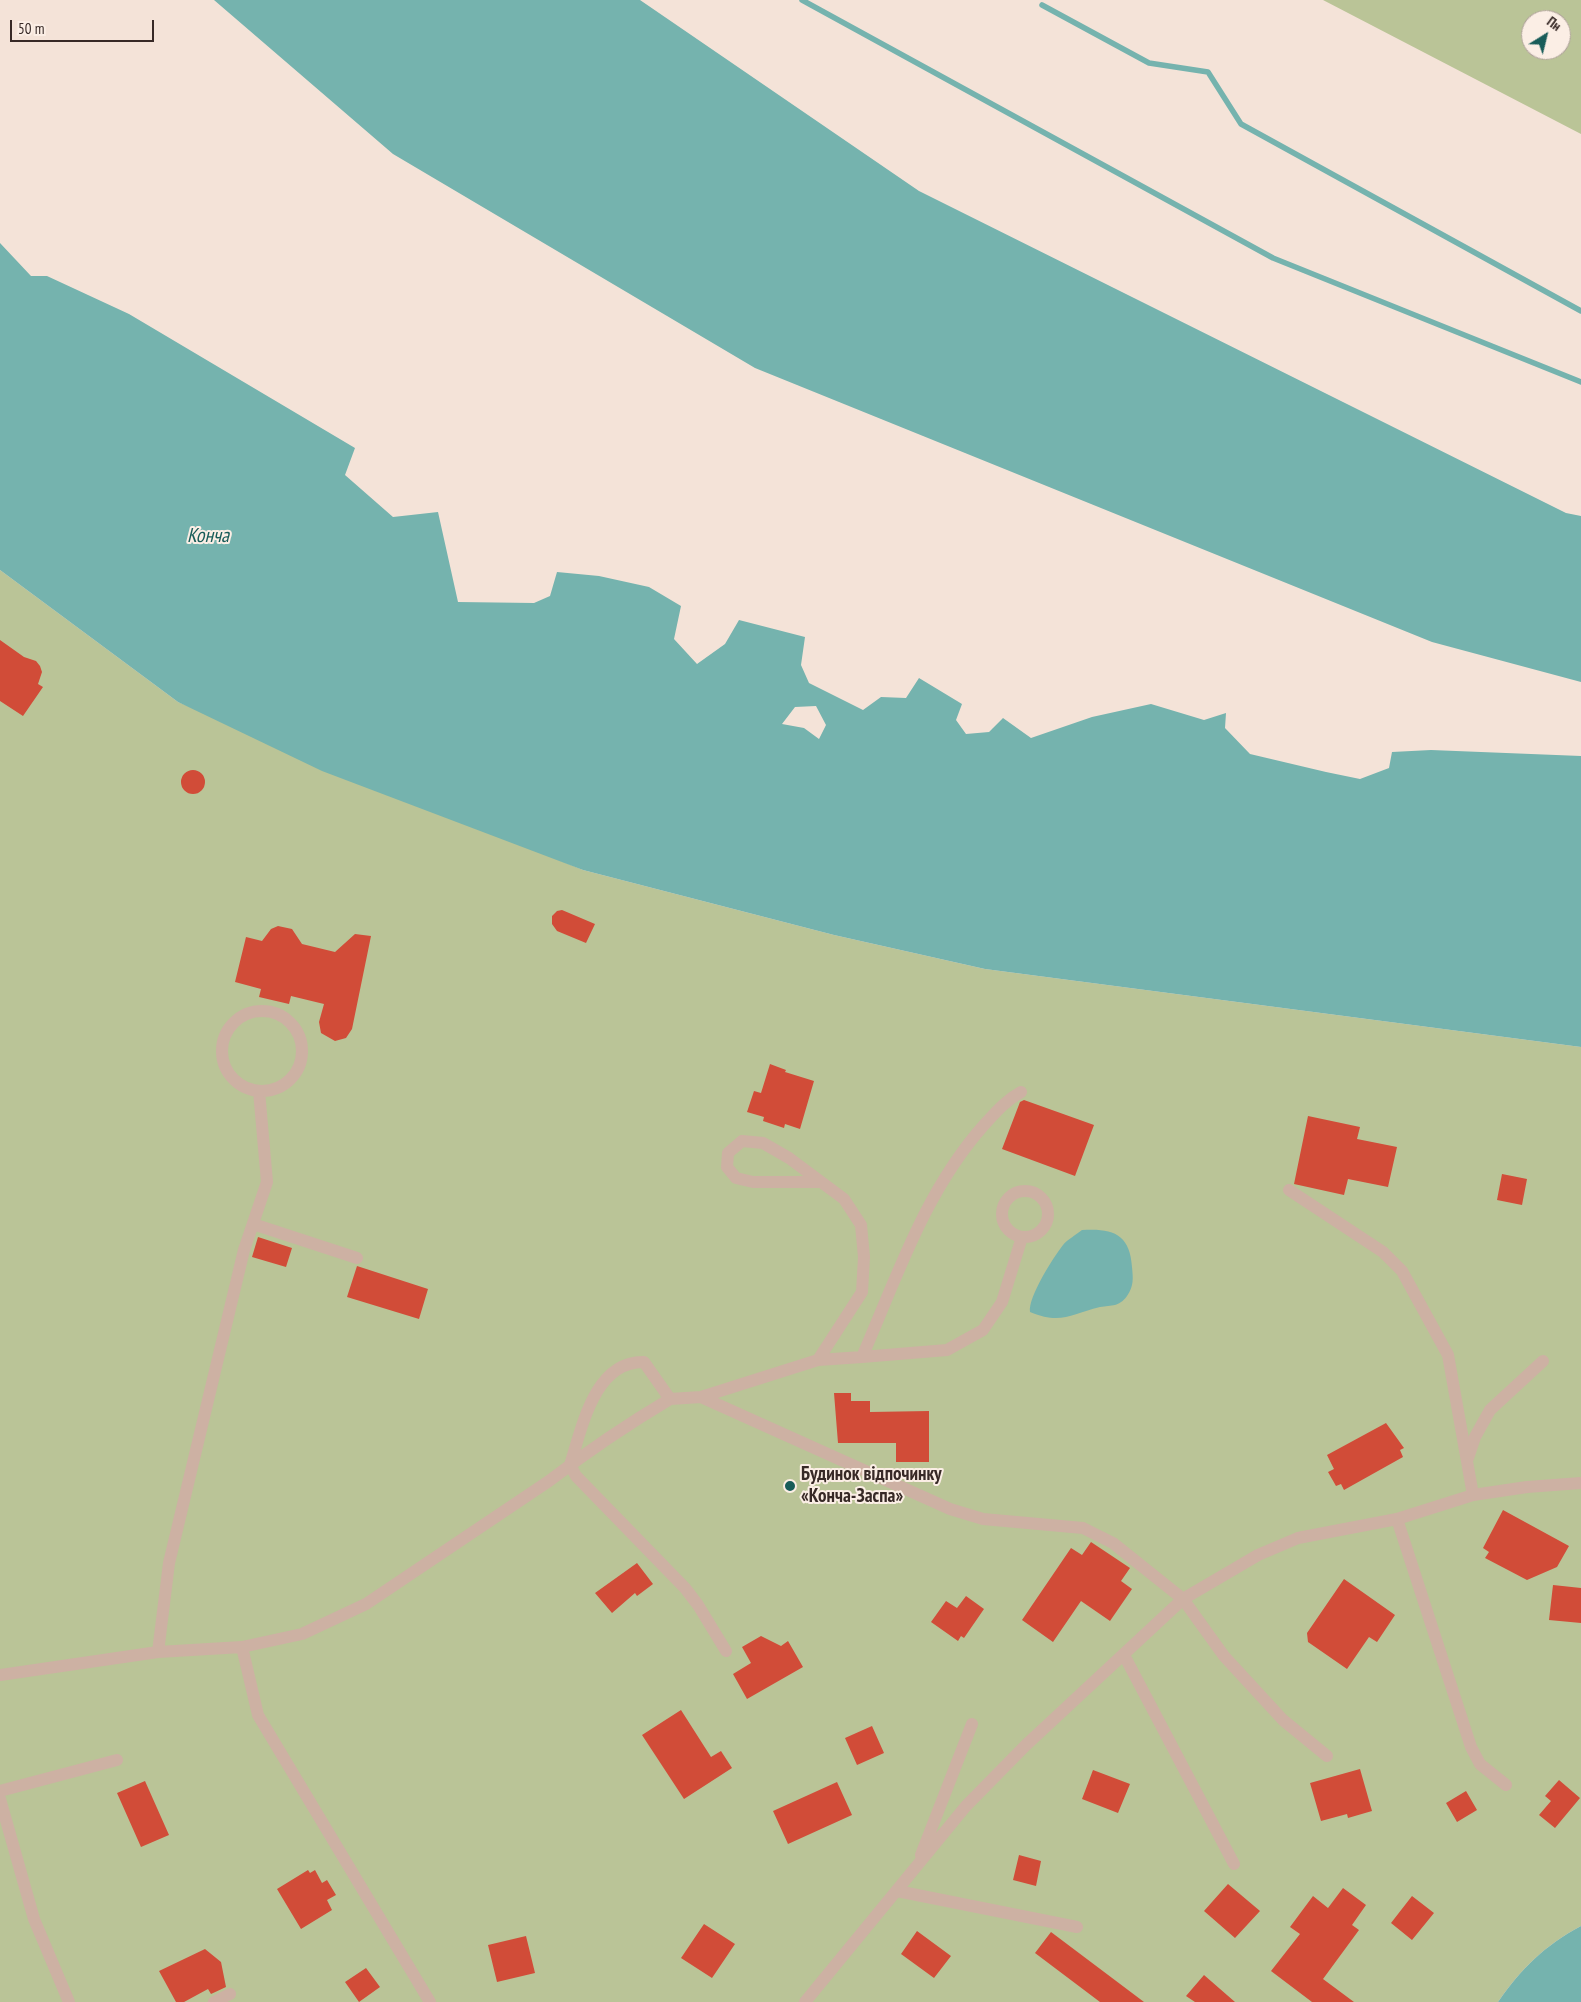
<!DOCTYPE html>
<html>
<head>
<meta charset="utf-8">
<style>
	body { margin:0 }
	#map { position:relative; width:1581px; height:2002px; overflow:hidden; background:#f4e3d8; font-family:"PT Sans Narrow",sans-serif }
	canvas { display:block }
	.north { position:absolute; left:1521px; top:10px; width:50px; height:50px; box-sizing:border-box; background:#fbeee5; border:1px solid #ad9f99; border-radius:50%; rotate:36deg; font-size:14px; font-weight:700; line-height:20px; text-align:center; color:#372926 }
	.north::after { content:''; display:block; margin:auto; width:18px; height:22px; background:#185c59; clip-path:polygon(50% 0,100% 100%,50% 72%,0 100%) }
	.scale { position:absolute; left:10px; top:20px; width:144px; height:22px; box-sizing:border-box; border:2px solid #372926; border-top:0; padding-left:6px; font-size:15px; line-height:18px; white-space:nowrap; color:#372926; -webkit-text-stroke:4px #fbeee5; paint-order:stroke }
</style>
</head>
<body>
<div id="map">
<canvas width="1581" height="2002"></canvas>
<div class="north">Пн</div>
<div class="scale">50 m</div>
</div>
<script>
const ctx = document.querySelector('canvas').getContext('2d');
ctx.lineJoin = 'round';
function paint(path, color) { ctx.fillStyle = color; ctx.fill(path, 'evenodd'); }
function stroke(path, color, width, dash) { ctx.strokeStyle = color; ctx.lineWidth = width; ctx.lineCap = dash ? 'butt' : 'round'; ctx.setLineDash(dash || []); ctx.stroke(path); }
function label(font, color, halo, rows, align = 'center') {
  ctx.font = font + ' "PT Sans Narrow",sans-serif'; ctx.lineWidth = 4; ctx.setLineDash([]); ctx.textBaseline = 'middle'; ctx.strokeStyle = halo; ctx.fillStyle = color; for (const [text, x, y, turn = 0] of rows) {
    ctx.save(); ctx.translate(x, y); ctx.rotate((+turn || 0) * Math.PI / 180); ctx.textAlign = isNaN(turn) ? turn : align; if (halo) ctx.strokeText(text, 0, 0); ctx.fillText(text, 0, 0); ctx.restore();
  }
}
const green = new Path2D(`
	M 1323,0 L 1581,0 L 1581,134 ZM 1531,20 L 1561,20 L 1561,50 L 1531,50 Z
	M 0,570 L 178,702 L 583,870 L 834,935 L 985,969 L 1581,1047 L 1581,1926 C 1544,1946 1522,1968 1498,2002 L 0,2002 Z`);
const water = new Path2D(`
	M 214,0 L 640,0 L 919,191 L 1566,513 L 1581,516 L 1581,682 L 1432,642 L 755,368 L 393,154 Z
	M 0,243 L 31,276 L 47,276 L 129,314 L 355,448 L 345,475 L 393,517 L 438,512 L 458,602 L 534,603 L 550,596 L 557,572 L 599,576 L 649,587 L 681,606 L 674,639 L 697,664 L 725,644 L 739,620 L 805,637 L 801,665 L 809,683 L 863,710 L 881,697 L 906,698 L 919,678 L 962,704 L 956,720 L 966,734 L 989,732 L 1003,718 L 1031,738 L 1092,717 L 1151,704 L 1204,720 L 1226,713 L 1225,728 L 1250,754 L 1326,772 L 1360,779 L 1389,768 L 1392,752 L 1431,750 L 1581,756 L 1581,1047 L 985,969 L 834,935 L 583,870 L 322,771 L 178,702 L 0,570 ZM 816,706 L 826,725 L 819,739 L 804,728 L 782,724 L 795,707 Z
	M 1082,1230 C 1113,1228 1130,1234 1132,1267 C 1133,1278 1134,1286 1127,1296 C 1119,1307 1112,1305 1100,1307 C 1071,1314 1061,1325 1030,1312 C 1028,1297 1053,1258 1063,1245 C 1068,1239 1076,1235 1082,1230 Z
	M 1581,1926 L 1581,2002 L 1498,2002 C 1522,1968 1544,1946 1581,1926 Z`);
const stream = new Path2D(`
	M 802,0 L 1273,258 L 1581,382
	M 1042,5 L 1149,63 L 1208,72 L 1241,124 L 1581,311`);
const building = new Path2D(`
	M 0,640 L 24,657 L 36,661 L 40,666 L 42,672 L 38,684 L 43,687 L 23,716 L 0,701 Z
	M181 782a12 12 0 1 1 24 0a12 12 0 1 1-24 0Z
	M 562,910 L 595,924 L 586,943 L 557,931 L 552,924 L 552,916 L 557,911 Z
	M 278,926 L 292,929 L 302,944 L 335,952 L 355,934 L 371,936 L 352,1029 L 346,1038 L 335,1041 L 321,1033 L 319,1022 L 324,1004 L 291,996 L 289,1004 L 259,997 L 261,989 L 235,982 L 246,937 L 262,941 L 271,929 Z
	M 770,1064 L 786,1070 L 785,1072 L 814,1081 L 800,1129 L 785,1124 L 784,1128 L 763,1121 L 764,1117 L 747,1112 L 754,1091 L 761,1093 Z
	M 1024,1100 L 1094,1125 L 1075,1176 L 1002,1149 L 1020,1102 Z
	M 1308,1116 L 1360,1127 L 1357,1139 L 1397,1147 L 1388,1187 L 1348,1179 L 1344,1195 L 1294,1184 Z
	M 1502,1174 L 1527,1179 L 1522,1205 L 1497,1200 Z
	M 258,1237 L 292,1248 L 286,1267 L 252,1257 Z
	M 357,1266 L 428,1289 L 419,1319 L 347,1297 Z
	M 834,1393 L 851,1393 L 851,1401 L 870,1401 L 870,1412 L 929,1411 L 929,1462 L 896,1462 L 896,1443 L 838,1443 Z
	M 1386,1423 L 1404,1448 L 1400,1450 L 1403,1457 L 1344,1490 L 1341,1484 L 1336,1486 L 1328,1472 L 1334,1469 L 1327,1455 Z
	M 1503,1510 L 1569,1546 L 1557,1567 L 1527,1580 L 1485,1558 L 1489,1552 L 1483,1548 Z
	M 1091,1542 L 1130,1568 L 1121,1581 L 1132,1589 L 1110,1621 L 1081,1601 L 1053,1642 L 1022,1620 L 1071,1548 L 1082,1555 Z
	M 637,1563 L 653,1584 L 637,1596 L 635,1593 L 612,1613 L 595,1593 Z
	M 1344,1579 L 1395,1615 L 1377,1642 L 1369,1637 L 1347,1669 L 1308,1642 L 1307,1633 Z
	M 1553,1585 L 1581,1588 L 1581,1623 L 1549,1620 Z
	M 966,1596 L 984,1609 L 964,1638 L 961,1636 L 958,1641 L 931,1622 L 946,1601 L 957,1608 Z
	M 761,1636 L 781,1646 L 788,1641 L 803,1667 L 747,1699 L 733,1674 L 751,1663 L 742,1647 Z
	M 681,1710 L 711,1757 L 721,1751 L 732,1768 L 684,1799 L 642,1735 Z
	M 872,1726 L 884,1753 L 857,1765 L 845,1738 Z
	M 1360,1769 L 1372,1811 L 1348,1818 L 1347,1814 L 1321,1821 L 1310,1783 Z
	M 1093,1770 L 1130,1784 L 1118,1813 L 1082,1799 Z
	M 1559,1780 L 1580,1798 L 1555,1828 L 1539,1815 L 1551,1801 L 1545,1796 Z
	M 145,1781 L 169,1835 L 141,1847 L 117,1793 Z
	M 837,1782 L 852,1815 L 788,1844 L 773,1811 Z
	M 1466,1791 L 1477,1810 L 1457,1822 L 1446,1803 Z
	M 1019,1855 L 1041,1861 L 1036,1886 L 1013,1880 Z
	M 308,1870 L 310,1873 L 315,1870 L 322,1883 L 327,1880 L 336,1895 L 327,1900 L 332,1910 L 301,1929 L 277,1889 Z
	M 1228,1884 L 1260,1911 L 1235,1938 L 1204,1911 Z
	M 1343,1888 L 1366,1905 L 1352,1925 L 1359,1930 L 1323,1979 L 1354,2002 L 1312,2002 L 1271,1971 L 1300,1934 L 1290,1927 L 1313,1896 L 1328,1908 Z
	M 1412,1896 L 1434,1913 L 1412,1940 L 1391,1923 Z
	M 704,1924 L 735,1944 L 712,1978 L 681,1958 Z
	M 917,1931 L 951,1956 L 934,1978 L 901,1954 Z
	M 1051,1932 L 1144,2002 L 1100,2002 L 1035,1953 Z
	M 526,1936 L 535,1973 L 497,1982 L 488,1945 Z
	M 205,1949 L 221,1962 L 226,1987 L 211,1994 L 208,1989 L 184,2002 L 176,2002 L 159,1971 Z
	M 366,1968 L 380,1987 L 359,2002 L 345,1982 Z
	M 1204,1975 L 1235,2002 L 1195,2002 L 1186,1996 Z`);
const minor = new Path2D(`
	M222 1051a40 40 0 1 1 80 0a40 40 0 1 1-80 0Z
	M 1289,1190 L 1383,1252 L 1402,1271 L 1448,1355 L 1473,1495
	M1002 1214a23 23 0 1 1 46 0a23 23 0 1 1-46 0Z
	M 253,1224 L 357,1258
	M 862,1357 L 947,1350 L 983,1330 L 1002,1302 L 1022,1237
	M 818,1360 L 862,1292 L 864,1257 L 861,1225 L 844,1199 L 789,1158 L 763,1143 L 742,1141 L 728,1153 L 727,1167 L 736,1178 L 753,1182 L 820,1182
	M 701,1397 L 950,1509 L 983,1519 L 1083,1528 L 1113,1543 L 1183,1599 L 1224,1656 L 1283,1720 L 1327,1756
	M 670,1399 L 701,1397 L 818,1360 L 862,1357 C 897,1277 925,1191 984,1125 C 996,1112 1005,1101 1021,1092
	M 1468,1458 L 1475,1437 L 1490,1410 L 1543,1361
	M 1397,1519 L 1471,1747 L 1480,1764 L 1506,1785
	M 242,1647 L 258,1715 L 430,2002
	M 158,1652 L 169,1563 L 244,1250 L 267,1182 L 259,1091
	M 1124,1655 L 1234,1864
	M 0,1675 L 158,1652 L 242,1647 L 302,1634 L 366,1604 L 549,1481 C 588,1451 628,1424 670,1399 L 644,1362 C 594,1361 582,1428 570,1465 L 576,1476 L 685,1588 L 698,1605 L 726,1651
	M 0,1791 L 117,1760
	M 0,1799 L 34,1919 L 69,2002
	M 921,1855 L 972,1724
	M 897,1891 L 1077,1927
	M 214,2002 L 230,1994
	M 805,2002 L 966,1806 L 1026,1745 L 1183,1599 L 1258,1555 L 1298,1538 L 1397,1519 L 1473,1495 L 1527,1487 L 1581,1483`);
const markers = [
	[790,1486,6,"#185c59"]
];
const poiNames = [
	["Будинок відпочинку",801,1475],
	["«Конча-Заспа»",801,1497]
];
const waterNames = [
	["Конча",208,536]
];
paint(green, '#bac497');
paint(water, '#75b3ae');
stroke(stream, '#75b3ae', 5.5);
paint(building, '#d14c38');
stroke(minor, '#cdb1a3', 12);
for (const [x, y, r, color] of markers) { const dot = new Path2D(); dot.arc(x, y, r, 0, 2 * Math.PI); ctx.fillStyle = color; ctx.fill(dot); stroke(dot, '#fbeee5', 2); }
label('bold 19px', '#372926', '#fbeee5', poiNames, 'left');
label('italic 20px', '#185c59', '#fbeee5', waterNames);
</script>
</body>
</html>
